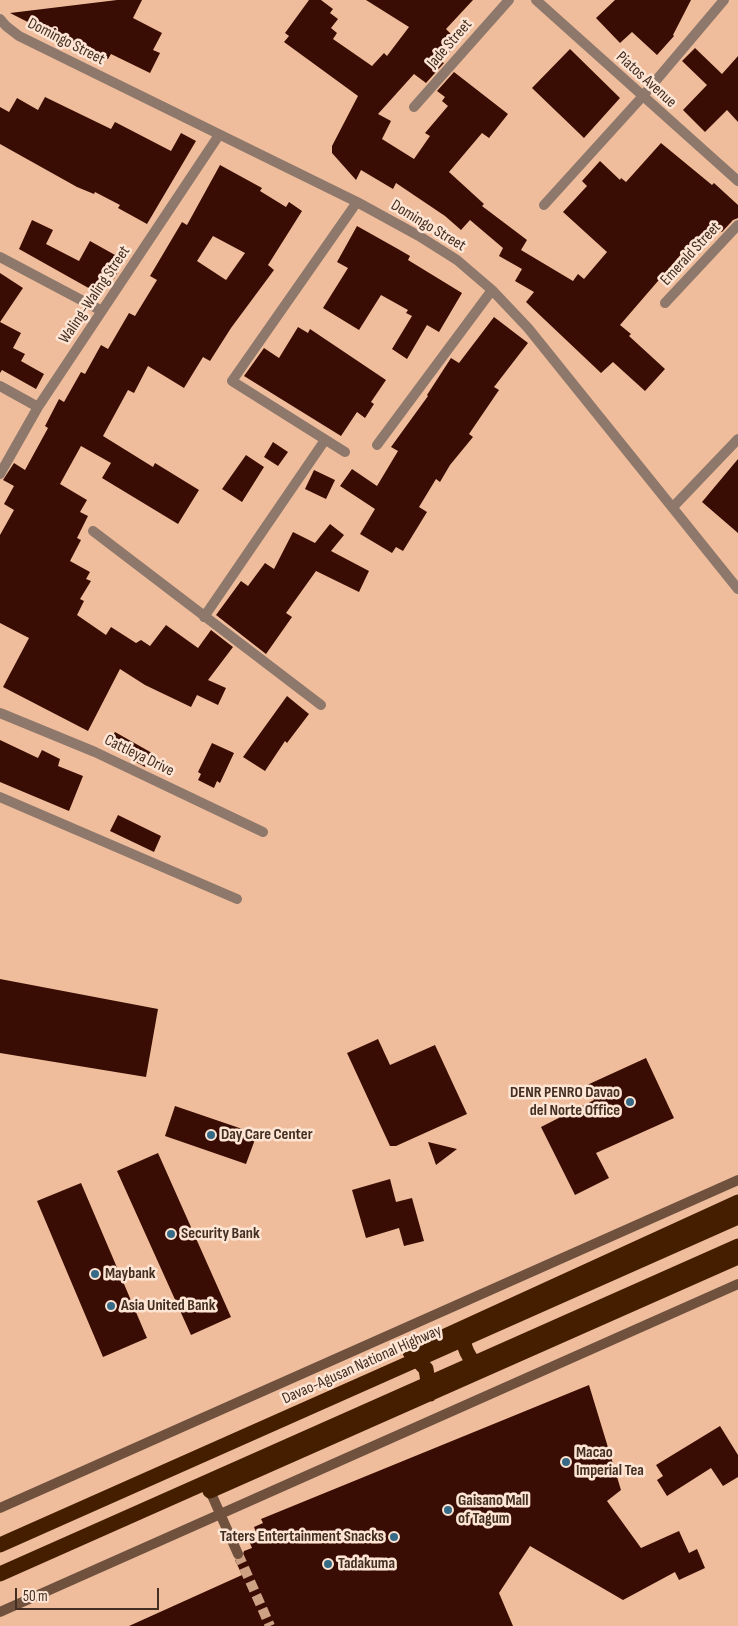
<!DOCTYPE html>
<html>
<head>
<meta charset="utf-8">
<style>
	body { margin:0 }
	#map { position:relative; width:738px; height:1626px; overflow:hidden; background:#f0bd9c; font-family:"Sofia Sans Condensed",sans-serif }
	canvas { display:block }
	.scale { position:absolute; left:15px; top:1588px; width:144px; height:22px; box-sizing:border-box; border:2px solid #432f22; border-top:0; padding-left:6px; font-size:15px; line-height:18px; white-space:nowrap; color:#432f22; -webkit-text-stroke:4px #fee4d3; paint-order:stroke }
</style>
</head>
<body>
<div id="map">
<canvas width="738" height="1626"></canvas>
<div class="scale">50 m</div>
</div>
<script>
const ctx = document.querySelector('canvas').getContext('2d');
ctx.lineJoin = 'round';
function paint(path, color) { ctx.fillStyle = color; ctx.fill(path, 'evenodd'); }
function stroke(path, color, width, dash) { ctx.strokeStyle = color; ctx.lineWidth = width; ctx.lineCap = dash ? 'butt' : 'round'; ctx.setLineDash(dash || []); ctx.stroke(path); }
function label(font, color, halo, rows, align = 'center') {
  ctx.font = font + ' "Sofia Sans Condensed",sans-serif'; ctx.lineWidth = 5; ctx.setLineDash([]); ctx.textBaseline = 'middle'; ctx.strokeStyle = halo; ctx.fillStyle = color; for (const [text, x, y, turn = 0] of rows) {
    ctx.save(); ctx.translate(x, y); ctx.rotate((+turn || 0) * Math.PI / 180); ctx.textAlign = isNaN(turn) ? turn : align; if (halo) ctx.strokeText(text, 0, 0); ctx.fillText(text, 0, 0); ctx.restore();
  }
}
const building = new Path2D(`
	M 117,0 L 142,0 L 133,18 L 162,33 L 153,50 L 160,53 L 150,73 L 111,54 L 108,59 L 77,43 L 75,46 L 10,13 Z
	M 309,0 L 321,0 L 333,9 L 330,13 L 338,19 L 331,28 L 337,33 L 333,39 L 372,66 L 384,53 L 387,56 L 409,27 L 366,0 L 473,0 L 446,29 L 459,42 L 441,61 L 444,63 L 426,83 L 414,74 L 378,114 L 391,121 L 382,139 L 414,159 L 430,136 L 425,133 L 448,106 L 442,101 L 445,97 L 437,91 L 454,72 L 508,114 L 489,138 L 482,133 L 449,172 L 484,204 L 482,206 L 527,240 L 521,250 L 573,281 L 578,274 L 584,279 L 607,252 L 563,212 L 587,186 L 582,181 L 600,161 L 620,180 L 621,178 L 626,182 L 661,143 L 712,185 L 714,183 L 738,205 L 738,218 L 733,220 L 722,232 L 718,229 L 704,244 L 696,237 L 620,325 L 631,334 L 629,336 L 665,369 L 645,391 L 613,362 L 601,373 L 526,302 L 534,292 L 515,281 L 522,269 L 499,256 L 503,248 L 470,220 L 461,230 L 445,216 L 396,183 L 393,189 L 361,170 L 356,180 L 332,153 L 332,146 L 358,96 L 284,42 L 289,36 L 285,33 Z
	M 615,0 L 691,0 L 673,35 L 674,36 L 657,55 L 632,32 L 620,43 L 596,18 Z
	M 695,48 L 722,74 L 738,56 L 738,122 L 727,110 L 705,132 L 683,110 L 707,85 L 682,61 Z
	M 570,49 L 620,98 L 584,138 L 532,88 Z
	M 45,97 L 111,129 L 115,122 L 171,151 L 181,133 L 196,141 L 147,224 L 118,208 L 120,205 L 95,192 L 94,194 L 77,187 L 0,144 L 0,107 L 9,112 L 17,98 L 38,110 Z
	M 220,165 L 262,188 L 260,191 L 286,207 L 289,202 L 302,211 L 268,265 L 274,270 L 231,328 L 210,361 L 203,357 L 184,388 L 148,366 L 134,393 L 128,390 L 103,436 L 153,467 L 155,463 L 199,490 L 178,524 L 102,478 L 111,463 L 81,446 L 60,484 L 87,500 L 80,512 L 88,516 L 77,538 L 81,540 L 70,561 L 90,572 L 86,579 L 91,581 L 80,599 L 84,601 L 77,615 L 106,635 L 111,627 L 136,643 L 141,640 L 150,646 L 166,625 L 198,648 L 211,630 L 233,647 L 208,680 L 226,688 L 218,705 L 197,695 L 191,707 L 145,685 L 120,669 L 88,731 L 3,687 L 29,638 L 0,623 L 0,535 L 14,510 L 4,504 L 14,486 L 3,480 L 14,463 L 25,470 L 48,428 L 45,426 L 59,399 L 64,402 L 81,372 L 85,374 L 101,345 L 108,349 L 129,313 L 135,316 L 157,280 L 150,276 L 182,222 L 187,225 ZM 213,236 L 245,253 L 226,280 L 197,261 Z
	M 32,220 L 53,230 L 46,244 L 79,261 L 90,241 L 124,260 L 114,279 L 110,277 L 101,295 L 19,249 Z
	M 357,226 L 398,249 L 410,256 L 408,260 L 462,293 L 439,332 L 427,325 L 407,359 L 392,349 L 412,316 L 406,313 L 408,310 L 381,295 L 359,330 L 323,308 L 348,268 L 337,262 Z
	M 0,273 L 23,288 L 0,322 L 21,333 L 13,348 L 25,354 L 21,361 L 44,374 L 36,389 L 2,370 L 0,373 Z
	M 494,317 L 528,343 L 494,387 L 499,390 L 469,434 L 473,437 L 450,465 L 440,482 L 436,479 L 419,507 L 427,512 L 403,551 L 396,547 L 392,553 L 360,534 L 375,509 L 340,486 L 352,469 L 377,486 L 398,451 L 391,447 L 428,396 L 427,395 L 451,358 L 459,363 Z
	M 298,327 L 308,333 L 310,329 L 386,380 L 371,402 L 374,404 L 365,418 L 357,412 L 341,436 L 244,376 L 264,348 L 279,358 Z
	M 273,442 L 288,452 L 278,466 L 264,457 Z
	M 246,455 L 264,467 L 242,502 L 222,489 Z
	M 738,459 L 738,533 L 702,502 Z
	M 314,470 L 335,480 L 326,499 L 305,489 Z
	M 330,524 L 344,535 L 331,551 L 369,571 L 359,592 L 316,571 L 286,613 L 292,617 L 266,654 L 216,615 L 241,581 L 248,586 L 265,563 L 274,569 L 293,532 L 315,543 Z
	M 287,696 L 309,714 L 287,743 L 285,741 L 265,771 L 243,757 Z
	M 115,732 L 152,753 L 145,767 L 107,746 Z
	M 0,740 L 38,758 L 42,750 L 60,759 L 58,766 L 83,776 L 69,811 L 0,782 Z
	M 212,743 L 234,753 L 220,783 L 217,781 L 214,788 L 198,780 L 201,774 L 198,772 Z
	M 118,815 L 161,836 L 154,852 L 110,831 Z
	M 0,979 L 158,1009 L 146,1077 L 0,1053 Z
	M 378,1039 L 390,1065 L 435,1045 L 467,1114 L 396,1146 L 390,1146 L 347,1053 Z
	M 646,1058 L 674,1118 L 596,1153 L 609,1178 L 575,1195 L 541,1127 L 594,1100 L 587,1085 Z
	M 175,1106 L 257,1134 L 246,1164 L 165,1136 Z
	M 428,1142 L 457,1149 L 436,1165 Z
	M 158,1153 L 231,1317 L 191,1335 L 117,1171 Z
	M 390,1179 L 396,1202 L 412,1198 L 424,1241 L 404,1246 L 399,1228 L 366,1238 L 352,1190 Z
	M 81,1183 L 147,1338 L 103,1357 L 37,1201 Z
	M 589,1385 L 621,1490 L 607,1501 L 641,1548 L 679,1531 L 689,1553 L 697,1549 L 705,1568 L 679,1580 L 675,1572 L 623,1600 L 530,1546 L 499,1593 L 513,1626 L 129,1626 L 242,1575 L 235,1560 L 241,1560 L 244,1551 L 252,1548 L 249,1541 L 258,1537 L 254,1527 L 263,1523 L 261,1519 Z
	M 720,1426 L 738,1455 L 738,1477 L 723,1486 L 711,1468 L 667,1496 L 657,1480 L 663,1476 L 656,1465 Z`);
const secondaryTunnel = new Path2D(`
	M 238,1554 L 270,1626`);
const street = new Path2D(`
	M 536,0 L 738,181
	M 0,19 L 6,26 L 19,36 L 357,202 L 419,236 L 457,260 L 492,290 L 528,328 L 738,589
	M 414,107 L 509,0
	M 544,205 L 642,97 L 724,0
	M 0,257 L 102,311
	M 665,303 L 738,225
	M 0,386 L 38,407
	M 377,445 L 492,290
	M 345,452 L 232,381 L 357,202
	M 0,474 L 38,407 L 219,135
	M 673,507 L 738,439
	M 93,531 L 321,705
	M 204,617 L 325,440
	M 0,713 L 95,752 L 263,832
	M 0,797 L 237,899`);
const secondary = new Path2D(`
	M 210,1491 L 238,1554
	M 0,1508 L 738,1180
	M 0,1612 L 738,1284`);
const highway = new Path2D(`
	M 463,1328 C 462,1347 468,1359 482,1370
	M 430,1394 L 426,1369 L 410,1352 L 738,1202
	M 210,1491 L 738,1257`);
const highwayBridge = new Path2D(`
	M 0,1545 L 738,1217
	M 0,1574 L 738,1246`);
const markers = [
	[630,1102,5,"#366b87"],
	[211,1135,5,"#366b87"],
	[171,1234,5,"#366b87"],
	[95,1274,5,"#366b87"],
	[111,1306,5,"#366b87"],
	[566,1462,5,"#366b87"],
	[448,1510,5,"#366b87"],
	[394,1537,5,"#366b87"],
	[328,1564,5,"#366b87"]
];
const streetNames = [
	["Domingo Street",66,42,27],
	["Jade Street",450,44,-49],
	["Piatos Avenue",646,80,42],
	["Domingo Street",428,226,31],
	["Emerald Street",691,254,-47],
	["Waling-Waling Street",95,295,-56],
	["Cattleya Drive",139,756,26],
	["Davao-Agusan National Highway",362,1365,-24]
];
const poiNames = [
	["DENR PENRO Davao",620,1093,"right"],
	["del Norte Office",620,1111,"right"],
	["Day Care Center",221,1135],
	["Security Bank",181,1234],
	["Maybank",105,1274],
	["Asia United Bank",121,1306],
	["Macao",576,1453],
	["Imperial Tea",576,1471],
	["Gaisano Mall",458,1501],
	["of Tagum",458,1519],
	["Taters Entertainment Snacks",384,1537,"right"],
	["Tadakuma",338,1564]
];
paint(building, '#3a0d04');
stroke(secondaryTunnel, '#cda184', 10, [10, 5]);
stroke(street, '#8d786b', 10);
stroke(secondary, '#6f513e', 10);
stroke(highway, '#451e00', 15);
stroke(highwayBridge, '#451e00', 15);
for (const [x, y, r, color] of markers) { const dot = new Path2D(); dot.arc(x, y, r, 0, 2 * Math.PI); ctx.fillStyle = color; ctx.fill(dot); stroke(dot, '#fee4d3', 2); }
label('16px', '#432f22', '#fee4d3', streetNames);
label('bold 16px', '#432f22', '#fee4d3', poiNames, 'left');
</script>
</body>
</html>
